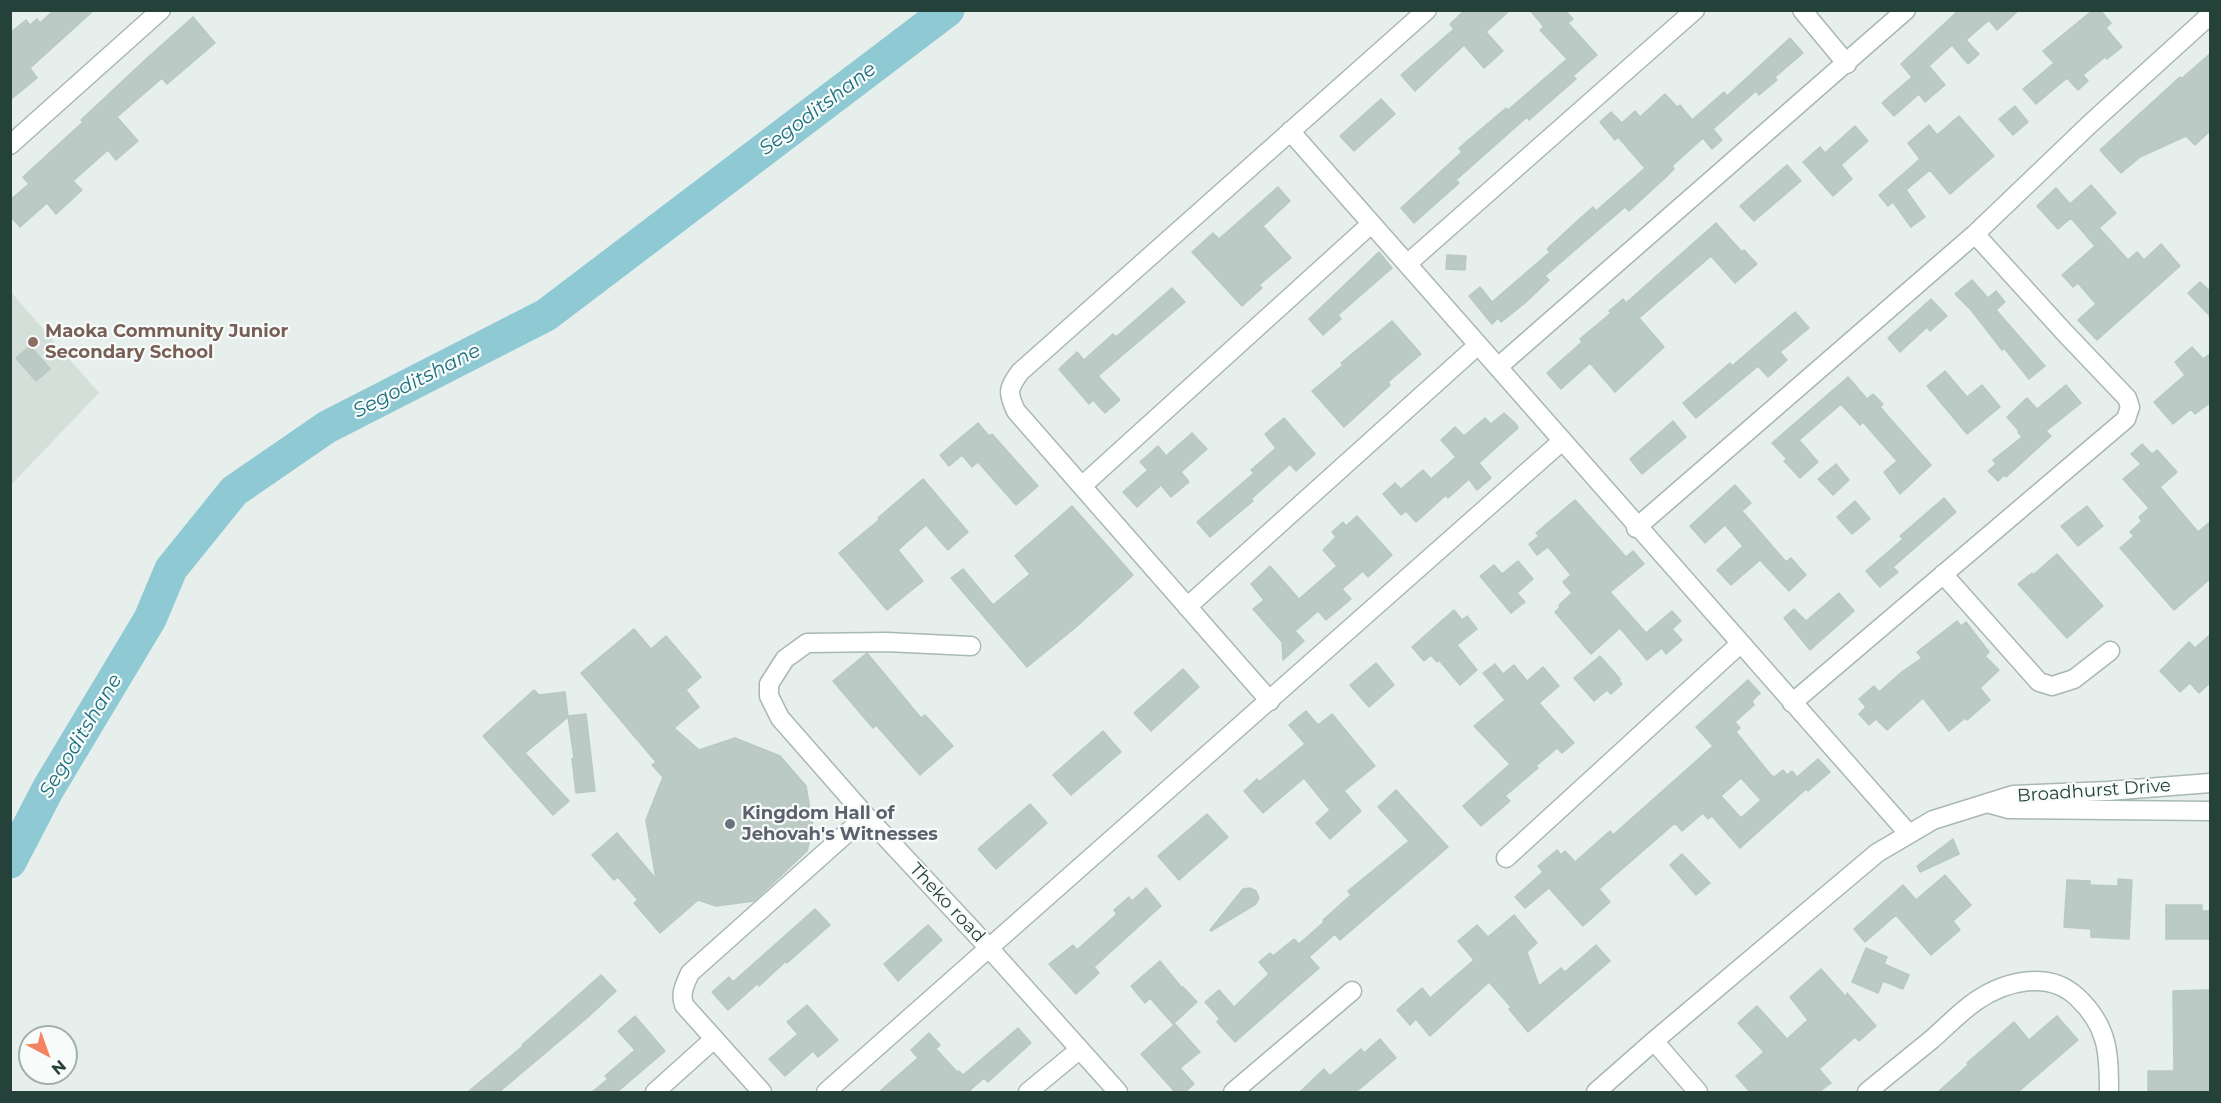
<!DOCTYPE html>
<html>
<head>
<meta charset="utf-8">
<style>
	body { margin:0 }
	#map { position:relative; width:2221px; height:1103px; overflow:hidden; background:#e6efeb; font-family:Montserrat,sans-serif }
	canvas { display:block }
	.frame { position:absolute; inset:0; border:12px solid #24423a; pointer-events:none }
	.north { position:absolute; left:18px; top:1025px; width:60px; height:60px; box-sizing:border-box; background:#f7fbf9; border:2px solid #a3b1ad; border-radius:50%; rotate:139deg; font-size:16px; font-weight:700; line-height:24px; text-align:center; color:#24423a }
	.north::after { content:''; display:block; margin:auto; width:21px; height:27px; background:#f4845f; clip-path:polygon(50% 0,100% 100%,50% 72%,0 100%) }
</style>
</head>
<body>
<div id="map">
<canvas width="2221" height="1103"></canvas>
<div class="frame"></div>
<div class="north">N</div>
</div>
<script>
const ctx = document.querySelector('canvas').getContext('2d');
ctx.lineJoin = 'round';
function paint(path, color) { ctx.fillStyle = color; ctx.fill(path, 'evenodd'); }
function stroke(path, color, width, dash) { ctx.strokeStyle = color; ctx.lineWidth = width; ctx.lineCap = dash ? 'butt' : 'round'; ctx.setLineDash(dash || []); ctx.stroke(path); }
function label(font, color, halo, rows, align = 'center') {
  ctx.font = font + ' Montserrat,sans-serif'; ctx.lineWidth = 4.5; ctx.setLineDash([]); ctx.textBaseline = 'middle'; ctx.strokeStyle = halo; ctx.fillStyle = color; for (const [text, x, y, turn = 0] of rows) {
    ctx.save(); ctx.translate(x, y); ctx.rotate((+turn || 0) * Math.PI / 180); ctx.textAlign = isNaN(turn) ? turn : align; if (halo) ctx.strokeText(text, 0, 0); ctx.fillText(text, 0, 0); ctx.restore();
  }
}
const built = new Path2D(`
	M 10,291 L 99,393 L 11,485 L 10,485 Z`);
const river = new Path2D(`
	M 10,862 L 48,789 L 150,619 L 171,569 L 234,491 L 327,427 L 546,315 L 948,10`);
const building = new Path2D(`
	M 54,10 L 94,10 L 30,68 L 37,78 L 10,100 L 10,33 L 26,20 L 30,25 L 37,19 L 40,23 Z
	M 1465,10 L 1510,10 L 1486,32 L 1503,51 L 1484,68 L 1464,45 L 1415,91 L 1401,75 L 1454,29 L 1450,24 Z
	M 1530,10 L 1565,10 L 1573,19 L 1568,23 L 1597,55 L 1573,76 L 1576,79 L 1529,120 L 1527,117 L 1501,140 L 1456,180 L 1459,183 L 1414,223 L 1401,208 L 1462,152 L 1459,148 L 1506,108 L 1508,110 L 1567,59 L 1540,30 L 1544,27 Z
	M 1959,10 L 2019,10 L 1997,30 L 1989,20 L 1966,40 L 1979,54 L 1968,64 L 1952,45 L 1929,66 L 1945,85 L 1925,102 L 1919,94 L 1894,116 L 1882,103 L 1912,77 L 1901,64 Z
	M 2093,10 L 2100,10 L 2111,23 L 2106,28 L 2122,47 L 2107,59 L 2105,57 L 2083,75 L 2088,81 L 2078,90 L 2067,78 L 2036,104 L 2023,89 L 2054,63 L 2043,51 Z
	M 193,17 L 215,43 L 167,84 L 162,78 L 117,117 L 138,141 L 116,160 L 108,150 L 73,181 L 82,190 L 56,214 L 47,203 L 20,227 L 10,216 L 10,200 L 29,184 L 23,177 L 83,122 L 81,120 L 145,60 Z
	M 1790,38 L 1803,53 L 1775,77 L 1777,80 L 1759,95 L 1756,91 L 1713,129 L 1722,140 L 1712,149 L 1703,138 L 1672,166 L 1674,169 L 1667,176 L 1629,211 L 1625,207 L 1545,276 L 1549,280 L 1525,303 L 1501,322 L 1498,318 L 1492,324 L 1469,296 L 1480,287 L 1492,302 L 1550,252 L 1547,249 L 1575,223 L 1593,207 L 1596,211 L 1645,168 L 1618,137 L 1615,140 L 1600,122 L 1611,112 L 1622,123 L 1635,111 L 1640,117 L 1665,94 L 1677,107 L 1680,105 L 1692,120 L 1724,92 L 1727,96 Z
	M 2211,53 L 2211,130 L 2195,145 L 2186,136 L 2140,157 L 2121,173 L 2100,150 L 2180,77 L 2181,79 Z
	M 1381,99 L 1395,114 L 1354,151 L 1340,136 Z
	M 2015,106 L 2028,122 L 2013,135 L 1999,119 Z
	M 1959,116 L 1994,156 L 1950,194 L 1930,170 L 1906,190 L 1925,217 L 1911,227 L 1893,202 L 1888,206 L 1879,195 L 1920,159 L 1908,143 L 1929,125 L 1937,135 Z
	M 1855,126 L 1868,141 L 1841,165 L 1852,179 L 1833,196 L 1803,162 L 1820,147 L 1825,153 Z
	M 1787,165 L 1801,181 L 1754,221 L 1740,206 Z
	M 2091,185 L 2116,213 L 2099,228 L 2128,260 L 2137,252 L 2144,260 L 2161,244 L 2180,266 L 2097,340 L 2078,320 L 2096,304 L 2078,283 L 2073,287 L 2062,275 L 2095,246 L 2071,218 L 2058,229 L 2037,206 L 2056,188 L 2070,204 Z
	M 1278,187 L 1290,201 L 1263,226 L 1291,258 L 1259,285 L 1262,288 L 1242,306 L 1192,252 L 1213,233 L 1219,239 Z
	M 1716,223 L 1742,252 L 1744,250 L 1757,264 L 1735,283 L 1711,256 L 1639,318 L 1664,347 L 1615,392 L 1590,363 L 1561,389 L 1547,373 L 1582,342 L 1580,339 L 1611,313 L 1609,311 L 1623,299 L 1626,303 Z
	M 1379,252 L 1392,268 L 1338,315 L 1341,319 L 1323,335 L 1309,319 Z
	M 1447,255 L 1466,256 L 1465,270 L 1446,269 Z
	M 1972,280 L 1988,298 L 1996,291 L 2005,302 L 1996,310 L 2045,366 L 2029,379 L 2004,348 L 2002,350 L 1971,310 L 1955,294 Z
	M 2200,282 L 2211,292 L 2211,317 L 2188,293 Z
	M 1172,288 L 1185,302 L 1098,376 L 1120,400 L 1105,413 L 1093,400 L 1089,404 L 1059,369 L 1077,352 L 1084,360 L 1113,334 L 1116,337 Z
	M 1931,299 L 1947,316 L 1930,331 L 1927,327 L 1900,352 L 1888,338 Z
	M 1795,312 L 1809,328 L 1780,352 L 1787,360 L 1768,377 L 1758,366 L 1696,418 L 1683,403 L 1730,363 L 1732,366 Z
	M 1392,321 L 1421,354 L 1388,382 L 1390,385 L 1344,427 L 1312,391 L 1343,365 L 1341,363 Z
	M 30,346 L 50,369 L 36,381 L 16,358 Z
	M 2192,347 L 2203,359 L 2211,353 L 2211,402 L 2195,414 L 2191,409 L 2173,424 L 2154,402 L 2185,375 L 2175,362 Z
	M 1945,371 L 1967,397 L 1982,385 L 2000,407 L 1967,434 L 1927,386 Z
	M 1848,377 L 1867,399 L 1873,394 L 1883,404 L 1880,407 L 1931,465 L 1900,494 L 1884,472 L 1897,461 L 1863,422 L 1860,425 L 1841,404 L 1799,440 L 1818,462 L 1800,478 L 1784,461 L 1787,459 L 1772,443 Z
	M 2066,385 L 2081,403 L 2046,431 L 2051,436 L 2006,477 L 2004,475 L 1998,481 L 1988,471 L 1996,464 L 1993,460 L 2022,437 L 2018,432 L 2019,431 L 2007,417 L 2027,398 L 2037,409 Z
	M 1504,413 L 1516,424 L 1518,428 L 1479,463 L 1491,478 L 1477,490 L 1469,479 L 1448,498 L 1446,495 L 1416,522 L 1406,511 L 1401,515 L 1383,494 L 1395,483 L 1401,489 L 1423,470 L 1431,479 L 1456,457 L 1441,440 L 1455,427 L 1464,436 L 1485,418 L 1491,424 Z
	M 1284,418 L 1315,454 L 1296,471 L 1290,464 L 1251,499 L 1253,501 L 1210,537 L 1197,522 L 1254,473 L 1251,470 L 1276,448 L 1265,434 Z
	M 1673,421 L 1686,437 L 1642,474 L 1630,459 Z
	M 978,423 L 989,436 L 992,434 L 1038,486 L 1016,505 L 978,462 L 972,467 L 962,455 L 949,466 L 940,455 Z
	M 1192,433 L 1207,449 L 1181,472 L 1189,482 L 1171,497 L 1161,485 L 1137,507 L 1123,492 L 1148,470 L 1140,462 L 1158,446 L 1166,456 Z
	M 2142,444 L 2152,454 L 2157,450 L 2177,472 L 2160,487 L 2198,532 L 2211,521 L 2211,578 L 2174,610 L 2120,548 L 2134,536 L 2130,532 L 2142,521 L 2139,517 L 2149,508 L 2123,479 L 2141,464 L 2131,454 Z
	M 1836,464 L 1849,480 L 1833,495 L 1818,479 Z
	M 923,479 L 968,532 L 948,550 L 926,525 L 898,550 L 923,581 L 887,610 L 839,553 L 879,520 L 878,518 Z
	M 1735,485 L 1751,503 L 1742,511 L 1786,562 L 1791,558 L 1806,575 L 1789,591 L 1760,560 L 1731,585 L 1717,570 L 1743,546 L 1725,525 L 1705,543 L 1690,526 Z
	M 1944,498 L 1956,512 L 1893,567 L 1898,572 L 1880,587 L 1866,571 L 1903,539 L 1900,536 Z
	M 1575,500 L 1626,557 L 1633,551 L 1644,564 L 1610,592 L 1646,633 L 1672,611 L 1681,621 L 1672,629 L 1682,640 L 1666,654 L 1662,648 L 1647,660 L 1620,628 L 1591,654 L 1555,612 L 1560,607 L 1559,605 L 1572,593 L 1563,582 L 1571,575 L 1548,547 L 1537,555 L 1529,544 L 1539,536 L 1536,533 Z
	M 1855,501 L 1870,519 L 1852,534 L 1837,517 Z
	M 1072,506 L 1133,575 L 1076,627 L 1027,667 L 951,578 L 963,569 L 993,605 L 1030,574 L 1015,556 Z
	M 2087,506 L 2103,526 L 2078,546 L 2061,526 Z
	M 1357,516 L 1392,555 L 1368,577 L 1363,571 L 1342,589 L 1351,599 L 1326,620 L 1318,611 L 1295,631 L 1304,641 L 1283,660 L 1282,642 L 1253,609 L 1264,600 L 1251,584 L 1270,566 L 1299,599 L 1337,566 L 1323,550 L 1336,537 L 1332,532 L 1343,522 L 1346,526 Z
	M 2057,554 L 2103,606 L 2067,638 L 2018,584 L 2032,573 L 2033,575 Z
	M 1518,561 L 1533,579 L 1517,593 L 1525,602 L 1511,613 L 1480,576 L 1494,565 L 1502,574 Z
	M 1839,593 L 1854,611 L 1810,650 L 1784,618 L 1794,609 L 1806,621 Z
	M 1454,610 L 1462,620 L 1467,616 L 1477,629 L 1457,645 L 1477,670 L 1460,685 L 1439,660 L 1437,662 L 1431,655 L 1424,661 L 1412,647 Z
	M 1957,621 L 1961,626 L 1966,622 L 1989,652 L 1985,656 L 1999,670 L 1980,688 L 1990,700 L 1967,720 L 1965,718 L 1949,731 L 1923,698 L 1887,730 L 1876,719 L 1869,725 L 1859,714 L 1866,707 L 1859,699 L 1874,686 L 1879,692 L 1903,671 L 1922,658 L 1917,652 Z
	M 634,629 L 651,649 L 666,636 L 701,677 L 686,690 L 699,707 L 674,728 L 699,750 L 735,738 L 780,756 L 806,786 L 813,827 L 807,851 L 754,901 L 716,906 L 698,900 L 660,933 L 634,903 L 638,900 L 618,877 L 614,880 L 592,855 L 617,833 L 656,879 L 646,820 L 663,777 L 652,765 L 656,762 L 581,673 Z
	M 2211,634 L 2211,682 L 2199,693 L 2190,683 L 2180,692 L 2160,671 L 2189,642 L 2195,648 Z
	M 867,653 L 921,718 L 925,715 L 953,746 L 920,775 L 876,725 L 873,728 L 833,681 Z
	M 1600,656 L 1620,679 L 1619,680 L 1622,684 L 1611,694 L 1607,690 L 1594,701 L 1574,678 Z
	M 1376,663 L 1394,685 L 1369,707 L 1350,685 Z
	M 1495,664 L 1503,674 L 1514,665 L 1527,681 L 1543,667 L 1559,686 L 1539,703 L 1574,743 L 1562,753 L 1557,748 L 1536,766 L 1538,768 L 1505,796 L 1510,801 L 1481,826 L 1463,806 L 1510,764 L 1474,726 L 1505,700 L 1483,673 Z
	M 1183,669 L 1199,687 L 1151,731 L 1134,713 Z
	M 1748,680 L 1760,693 L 1752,701 L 1754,705 L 1735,722 L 1740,728 L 1736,732 L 1770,774 L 1774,777 L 1783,770 L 1787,775 L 1792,771 L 1797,777 L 1818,759 L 1830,772 L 1808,791 L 1806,789 L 1740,848 L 1712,816 L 1708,819 L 1703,813 L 1682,831 L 1675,823 L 1599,889 L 1610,902 L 1583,926 L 1549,888 L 1525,908 L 1515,897 L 1543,872 L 1538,866 L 1557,850 L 1561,855 L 1565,851 L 1575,862 L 1610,831 L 1613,835 L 1713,746 L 1696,727 ZM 1741,778 L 1761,800 L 1741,818 L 1721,796 Z
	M 534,690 L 539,695 L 565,692 L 568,717 L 525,753 L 569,801 L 553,815 L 483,736 Z
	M 1306,711 L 1318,725 L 1332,714 L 1375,766 L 1344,791 L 1361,811 L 1330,839 L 1316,823 L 1330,810 L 1304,778 L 1263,813 L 1244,791 L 1257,779 L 1259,782 L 1305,744 L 1289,725 Z
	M 586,714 L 595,791 L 576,793 L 572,759 L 574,758 L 568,716 Z
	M 1103,731 L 1121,752 L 1071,795 L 1053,775 Z
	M 1396,790 L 1448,847 L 1340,940 L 1335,934 L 1309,957 L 1319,968 L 1235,1042 L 1217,1022 L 1220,1019 L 1205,1002 L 1219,990 L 1234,1007 L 1269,974 L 1259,962 L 1270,953 L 1273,956 L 1294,939 L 1299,944 L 1324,922 L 1323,920 L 1351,895 L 1348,891 L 1409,841 L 1378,807 Z
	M 1030,804 L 1047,823 L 996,869 L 978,849 Z
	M 1207,814 L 1228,837 L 1179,880 L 1158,856 Z
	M 1953,839 L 1959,854 L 1920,872 L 1917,866 Z
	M 1682,854 L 1710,883 L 1696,895 L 1670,865 Z
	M 1945,875 L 1971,905 L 1953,921 L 1960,930 L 1931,955 L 1896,915 L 1865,942 L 1854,929 L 1903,885 L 1916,900 Z
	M 2118,879 L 2132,880 L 2129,939 L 2091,937 L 2091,929 L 2064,927 L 2067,880 L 2090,881 L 2090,885 L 2118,886 Z
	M 1146,888 L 1161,906 L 1094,967 L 1099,973 L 1076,994 L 1049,964 L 1073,945 L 1077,950 L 1117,914 L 1114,910 L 1129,897 L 1132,901 Z
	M 1250,888 L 1256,891 L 1259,898 L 1256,904 L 1211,931 L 1210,930 L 1243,889 Z
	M 2166,905 L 2202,905 L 2202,911 L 2211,911 L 2211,939 L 2166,939 Z
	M 815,909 L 830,925 L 787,963 L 786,961 L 759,986 L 757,984 L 728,1010 L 712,992 L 729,977 L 733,982 Z
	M 1514,915 L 1537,943 L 1527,952 L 1539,986 L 1561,968 L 1565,972 L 1596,945 L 1610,961 L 1528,1032 L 1509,1009 L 1511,1007 L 1489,982 L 1430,1036 L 1416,1019 L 1410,1025 L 1397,1010 L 1422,988 L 1430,998 L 1474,960 L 1458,941 L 1477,925 L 1488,937 Z
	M 928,925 L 942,940 L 898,981 L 884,964 Z
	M 1866,948 L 1887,957 L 1884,964 L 1909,975 L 1903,989 L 1883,981 L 1878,993 L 1852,982 Z
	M 1160,961 L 1182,988 L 1183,987 L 1197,1002 L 1173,1024 L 1150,998 L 1145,1003 L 1131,986 Z
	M 1821,969 L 1846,997 L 1847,993 L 1876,1026 L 1859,1041 L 1855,1037 L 1819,1069 L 1831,1083 L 1819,1092 L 1750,1092 L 1736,1076 L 1764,1052 L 1738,1023 L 1757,1006 L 1787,1039 L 1808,1020 L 1790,997 Z
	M 601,975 L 616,991 L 588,1017 L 499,1092 L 468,1092 L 523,1046 L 522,1045 Z
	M 2210,990 L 2211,1092 L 2148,1091 L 2148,1071 L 2174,1071 L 2173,991 Z
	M 807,1005 L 838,1040 L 818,1057 L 813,1051 L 785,1076 L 769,1059 L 798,1034 L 787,1022 Z
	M 635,1016 L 665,1051 L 617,1092 L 592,1092 L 608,1079 L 605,1076 L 635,1050 L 618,1031 Z
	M 2057,1016 L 2078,1040 L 2018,1092 L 1938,1092 L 1968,1065 L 1967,1063 L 2014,1022 L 2029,1040 Z
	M 1175,1024 L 1200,1052 L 1180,1068 L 1194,1084 L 1185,1092 L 1175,1092 L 1141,1054 Z
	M 1018,1028 L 1031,1043 L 988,1082 L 984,1078 L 968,1092 L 879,1092 L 918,1058 L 911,1050 L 929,1033 L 940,1045 L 936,1049 L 958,1073 L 959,1071 L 963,1075 Z
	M 1380,1039 L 1396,1058 L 1356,1092 L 1300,1092 L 1324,1069 L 1330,1076 L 1361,1049 L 1364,1053 Z`);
const minor = new Path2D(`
	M 1802,10 L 1847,64
	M 1290,131 C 1495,366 1701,600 1908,833
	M 10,145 L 161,10
	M 1975,234 L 2091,123 L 2210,15
	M 1407,264 L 1695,10
	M 1498,367 L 1906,10
	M 1083,485 L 1371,224
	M 1636,528 L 1975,234 L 2065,333 L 2127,398 L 2130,407 L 2126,419 L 1792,703
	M 1943,574 L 2039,682 L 2052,686 L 2074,679 L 2110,651
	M 1187,607 L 1478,345
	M 971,646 L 886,642 L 807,643 L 785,659 L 769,684 L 769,696 L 780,718 L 866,816 L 989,948 L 1118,1092
	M 1270,701 L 1016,411 C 1007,392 1008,389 1020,372 L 1427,10
	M 1987,803 L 2009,809 L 2210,811
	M 1506,858 L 1741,643
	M 1654,1041 L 1698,1092
	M 655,1092 L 714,1039
	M 762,1092 L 684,1005 C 680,993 685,984 690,973 L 866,816
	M 826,1092 L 1561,442
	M 1028,1092 L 1079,1050
	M 1233,1092 L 1352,991
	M 1596,1092 L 1654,1041 L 1877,853 L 1933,820 L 2013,795 L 2108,791 L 2210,783
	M 1867,1092 C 1888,1075 1910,1057 1931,1040 C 1946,1027 1960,1012 1976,1001 C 2005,981 2049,970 2077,997 C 2108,1026 2109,1052 2109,1092`);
const markers = [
	[33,342,6,"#8d6e63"],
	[730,824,6,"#6b7280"]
];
const educationNames = [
	["Maoka Community Junior",45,332],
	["Secondary School",45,353]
];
const streetNames = [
	["Broadhurst Drive",2094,791,-4],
	["Theko road",947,903,47]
];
const worshipNames = [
	["Kingdom Hall of",742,814],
	["Jehovah's Witnesses",742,835]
];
const waterNames = [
	["Segoditshane",818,109,-37],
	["Segoditshane",417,381,-27],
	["Segoditshane",81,736,-59]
];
paint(built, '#d4dfda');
stroke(river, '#8ec9d4', 33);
paint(building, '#bbcac4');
stroke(building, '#b8c9c2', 1.5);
stroke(minor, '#a8b8b2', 21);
stroke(minor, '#fff', 18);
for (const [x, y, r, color] of markers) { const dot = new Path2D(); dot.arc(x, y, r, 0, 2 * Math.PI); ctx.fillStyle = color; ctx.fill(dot); stroke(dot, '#f7fbf9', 2); }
label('bold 18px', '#785e54', '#f7fbf9', educationNames, 'left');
label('18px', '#24423a', '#f7fbf9', streetNames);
label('bold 18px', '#5b616d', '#f7fbf9', worshipNames, 'left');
label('italic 20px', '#1c6f80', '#f7fbf9', waterNames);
</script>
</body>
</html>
